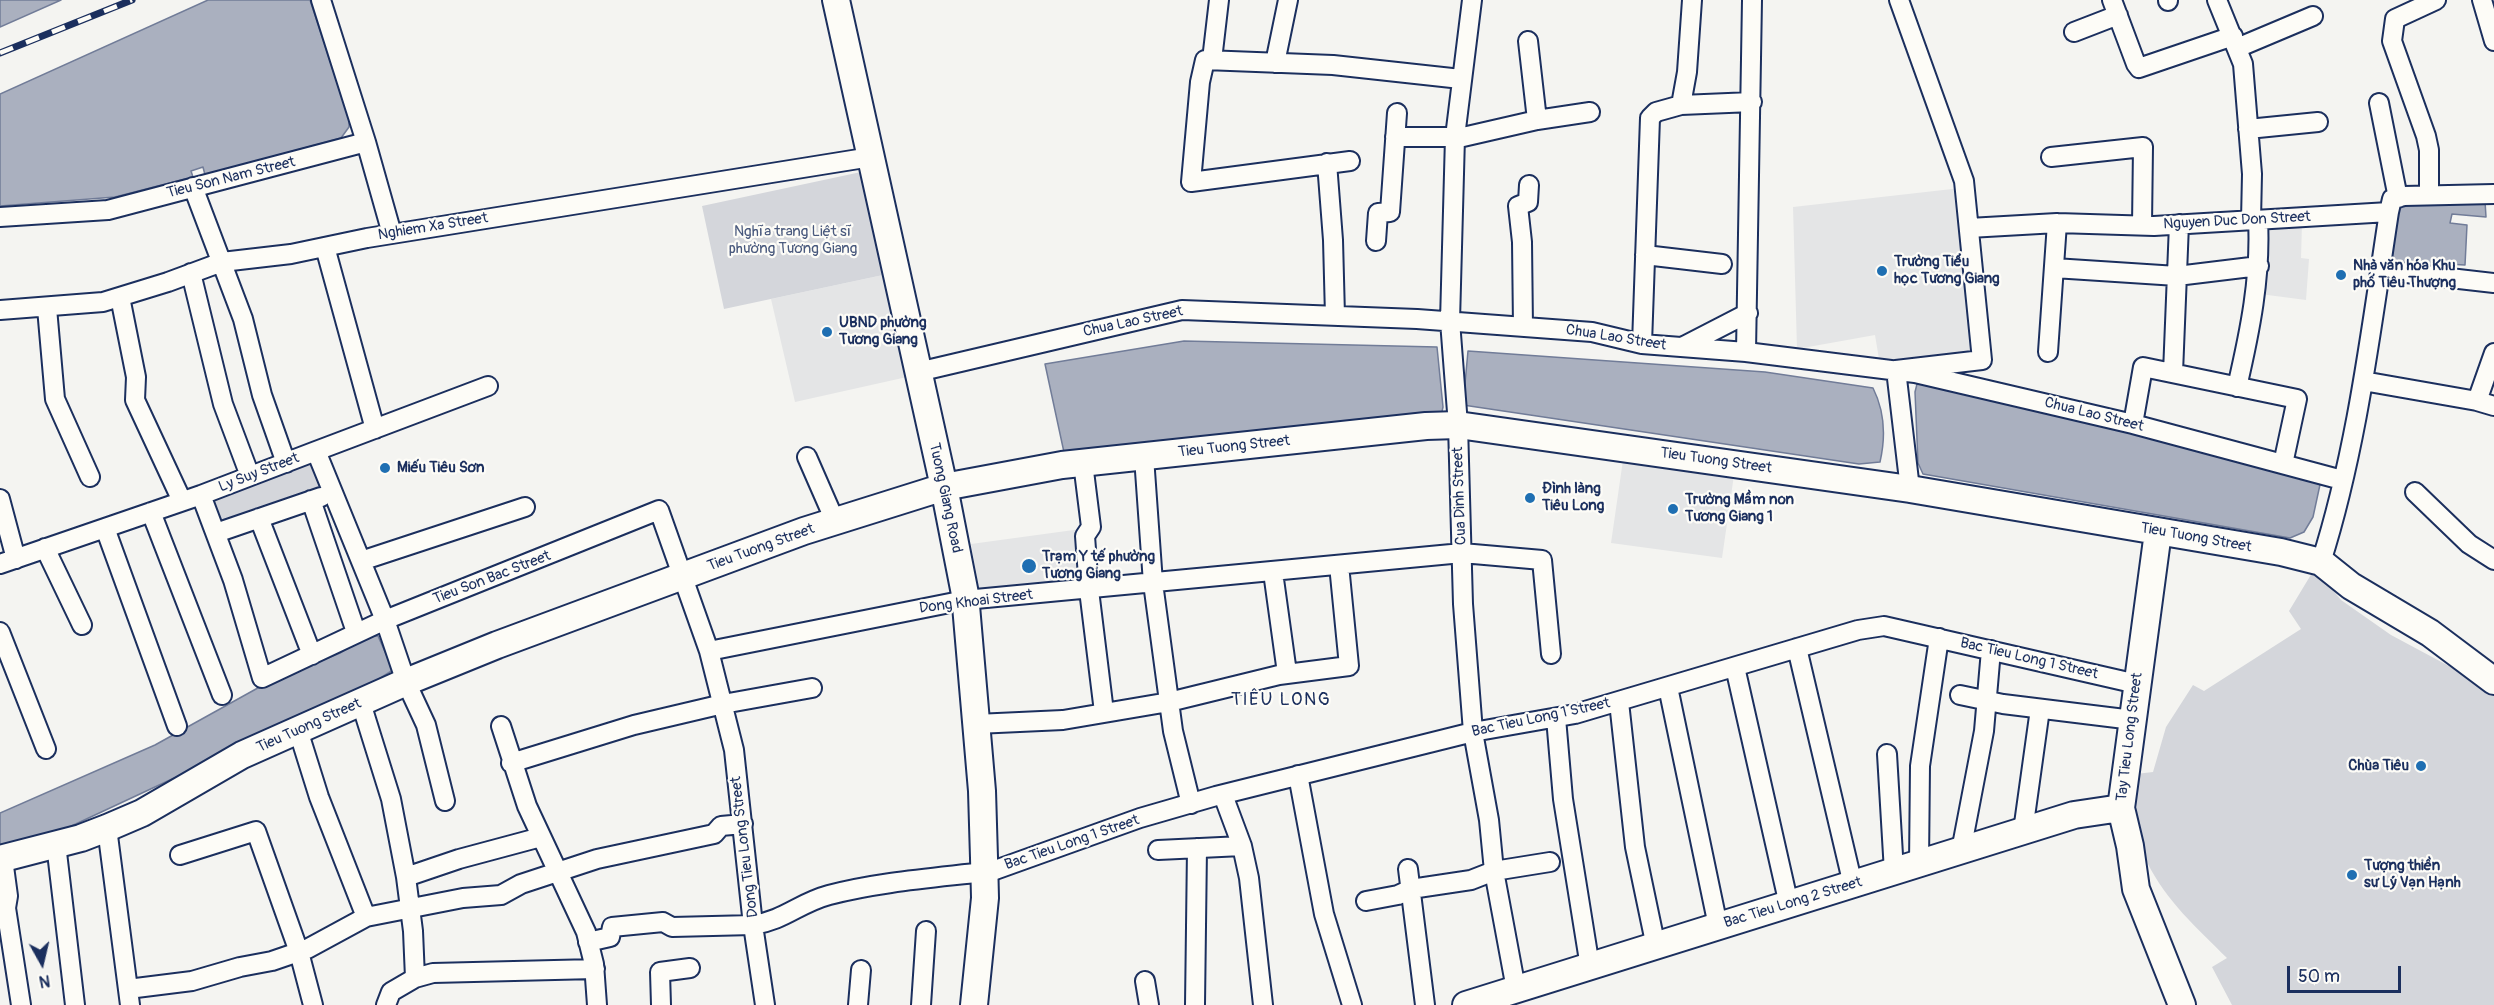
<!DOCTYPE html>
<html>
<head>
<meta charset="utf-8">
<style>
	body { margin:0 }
	#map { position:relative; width:2494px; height:1005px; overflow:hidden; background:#f4f4f1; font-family:Pangolin,sans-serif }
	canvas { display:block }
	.north { position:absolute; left:12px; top:933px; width:60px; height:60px; -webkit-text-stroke:4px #fdfcf7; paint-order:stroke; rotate:172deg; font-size:16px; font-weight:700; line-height:24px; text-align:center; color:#1b2f5e }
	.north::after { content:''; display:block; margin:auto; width:21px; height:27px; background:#1b2f5e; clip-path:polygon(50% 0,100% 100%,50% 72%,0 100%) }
	.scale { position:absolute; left:2287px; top:966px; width:114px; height:27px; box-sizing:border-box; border:3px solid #1b2f5e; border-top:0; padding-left:8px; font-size:18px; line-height:21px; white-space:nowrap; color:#1b2f5e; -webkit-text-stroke:4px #fdfcf7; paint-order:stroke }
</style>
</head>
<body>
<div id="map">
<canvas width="2494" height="1005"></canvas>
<div class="north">N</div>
<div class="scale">50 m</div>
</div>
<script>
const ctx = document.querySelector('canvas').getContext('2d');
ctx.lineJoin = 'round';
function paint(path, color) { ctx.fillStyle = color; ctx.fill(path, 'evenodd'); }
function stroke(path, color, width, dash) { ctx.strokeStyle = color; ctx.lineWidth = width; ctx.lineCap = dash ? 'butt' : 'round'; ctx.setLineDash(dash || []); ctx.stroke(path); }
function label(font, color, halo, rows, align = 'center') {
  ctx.font = font + ' Pangolin,sans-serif'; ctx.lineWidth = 4.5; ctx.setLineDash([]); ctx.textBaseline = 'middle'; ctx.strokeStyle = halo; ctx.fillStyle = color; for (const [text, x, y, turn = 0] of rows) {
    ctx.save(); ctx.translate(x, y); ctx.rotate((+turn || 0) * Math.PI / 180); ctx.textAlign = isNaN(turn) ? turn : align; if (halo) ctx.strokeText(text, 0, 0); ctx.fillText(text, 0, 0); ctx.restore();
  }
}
const built = new Path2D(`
	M 1961,188 L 1978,356 L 1880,365 L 1875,335 L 1797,349 L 1793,207 Z
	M 2302,223 L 2301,258 L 2309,259 L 2306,300 L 2260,294 L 2261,225 Z
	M 883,275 L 907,377 L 795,402 L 771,299 Z
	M 1623,460 L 1734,475 L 1722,558 L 1611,543 Z
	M 1081,529 L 1086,588 L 980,595 L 971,544 Z`);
const green = new Path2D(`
	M 861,172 L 883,275 L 724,309 L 702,206 Z
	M 313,459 L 326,491 L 217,529 L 207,496 Z
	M 2315,568 L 2341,600 L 2391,635 L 2462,673 L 2494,696 L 2494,1005 L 2232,1005 L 2212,967 L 2227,958 C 2197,928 2166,901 2147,862 C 2134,836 2137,802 2136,774 L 2153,772 L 2166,727 L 2193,685 L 2204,691 L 2301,629 L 2289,611 Z`);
const water = new Path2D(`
	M 0,0 L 61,0 L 0,27 Z
	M 208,0 L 310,0 L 349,119 L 349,127 L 341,138 L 205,175 L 203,167 L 191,171 L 193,177 L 115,197 L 0,206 L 0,94 Z
	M 2485,201 L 2486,217 L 2452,214 L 2450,223 L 2467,225 L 2465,265 L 2447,264 L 2446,269 L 2390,266 L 2396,204 Z
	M 1184,341 L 1437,347 L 1443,407 L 1441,416 L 1065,457 L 1045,364 Z
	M 1468,351 L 1765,372 L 1873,388 C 1885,412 1886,436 1880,462 L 1859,464 L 1463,405 Z
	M 1917,384 L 1934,385 L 2050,410 L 2321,480 L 2313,517 L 2304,532 L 2290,538 L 1923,474 L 1918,463 L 1915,392 Z
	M 372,636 L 378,636 L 393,670 L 371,684 L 300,714 L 187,772 L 65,829 L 0,847 L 0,813 L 155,745 L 265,684 L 340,653 L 357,642 Z`);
const street = new Path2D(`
	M 321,0 L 366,142
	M 1472,0 L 1455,137 L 1450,321 L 1458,425 L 1463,604 L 1473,732 L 1489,820 L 1494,871 L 1516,989
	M 1899,0 L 1964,181 L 1982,360 L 1896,370 L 1910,489
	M 2112,0 L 2136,64 L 2139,68 L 2233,36
	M 2168,0 L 2168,1
	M 2217,0 L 2243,64 L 2252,174 L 2251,220
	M 2482,0 L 2494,41
	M 2074,32 L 2118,15
	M 1528,41 L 1537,120
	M 2237,48 L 2313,16
	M 1212,60 L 1219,0
	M 1275,63 L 1288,0
	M 2379,103 L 2398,198
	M 1681,105 L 1752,102
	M 2248,129 L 2318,122
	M 1395,137 L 1463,137 L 1537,120 L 1590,112
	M 2051,157 L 2143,147 L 2142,225
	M 1350,161 L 1191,182 L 1200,82 L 1205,60 L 1333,65 L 1461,79
	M 1327,163 L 1333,240 L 1335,316
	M 193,187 L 243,319 L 262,395 L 286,463
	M 2429,195 L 2429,150 L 2426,136 L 2392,41 L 2395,19 L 2436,0
	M 0,217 L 108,210 L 366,142 L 392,234
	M 1969,228 L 2057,223 L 2154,226 L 2389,212 L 2392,199 L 2404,196 L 2494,194
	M 1376,241 L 1378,213 L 1390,212 L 1397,113
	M 325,247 L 375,429
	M 1645,255 L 1722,264
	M 2054,268 L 2177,276 L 2259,266
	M 2380,270 L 2494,283
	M 191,273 L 223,404 L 250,476
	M 120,297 L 136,377 L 135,400 L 182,501
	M 47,308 L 55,399 L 90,477
	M 0,310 L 103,302 L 168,282 L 222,262 L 291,254 L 367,238 L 871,157
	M 1523,327 L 1522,242 L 1518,206 L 1528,202 L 1529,185
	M 1642,344 L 1650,118 L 1656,112 L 1681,105 L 1687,72 L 1692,0
	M 1682,347 L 1748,313
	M 1746,352 L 1752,0
	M 2048,352 L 2057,223
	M 918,372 L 1182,310 L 1417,319 L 1592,332 L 1642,344 L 1746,352 L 1915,373 L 2133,424 L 2342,480
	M 2173,373 L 2179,224
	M 2363,381 L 2477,401 L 2494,406
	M 2237,387 C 2250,331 2261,277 2258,220
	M 2477,401 L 2494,353
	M 2133,424 L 2143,367 L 2297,399 L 2283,464
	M 316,451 L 488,386
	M 807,457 L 835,521
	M 1144,457 L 1153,583 L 1173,731 L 1191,804
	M 1083,463 L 1091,527 L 1085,536 L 1089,590 L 1104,712
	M 2415,492 L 2469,544 L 2494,560
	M 201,495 L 233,580 L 262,678 L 385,620 L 659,510 L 709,651 L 734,750 L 753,925 C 785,920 799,903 829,895 C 879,882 933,878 984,872
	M 0,499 L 16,559
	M 311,500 L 356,632
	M 151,512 L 222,695
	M 259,518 L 312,655
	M 105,528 L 177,726
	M 216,533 L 321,497
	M 45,548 L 82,625
	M 361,561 L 525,507
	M 2321,562 C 2357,449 2371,329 2389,212
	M 0,564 L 201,495 L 316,451 L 385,620 L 406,682 L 426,725 L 445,801
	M 1273,572 L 1287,673
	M 0,632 L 46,749
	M 1797,648 L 1853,885
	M 709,651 L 965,600 L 1462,553 L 1542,560 L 1551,654
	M 1735,667 L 1789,905
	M 1668,687 L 1718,926
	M 1960,695 L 2003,704 L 2133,720
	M 1619,702 L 1635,847 L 1656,947
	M 361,703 L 391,799 L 406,877 L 459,859 L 541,837
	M 1556,718 L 1563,799 L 1590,967
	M 976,724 L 1063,720 L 1169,702 L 1279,675 L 1349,666 L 1339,565
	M 501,726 L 527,806 L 586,932 L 594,964 L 597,1005
	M 298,730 L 319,797 L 366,917
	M 1887,754 L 1894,872
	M 511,763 L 634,725 L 723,704 L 812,688
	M 1298,775 L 1324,914 L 1352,1005
	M 1223,795 L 1242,846 L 1249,878 L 1263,1005
	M 107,828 L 130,1005
	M 2023,831 L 2040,709
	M 56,844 L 75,1005
	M 1158,850 L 1242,846
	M 1961,851 L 1984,731 L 1991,650
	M 180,855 L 256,831 L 299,952 L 313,1005
	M 3,859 L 8,896 L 6,908 L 21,1005
	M 1919,864 L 1920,766 L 1939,638
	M 1408,869 L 1425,1005
	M 984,874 L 1140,818 L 1216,796 L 1473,732 L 1575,714 L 1858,630 L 1884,626 L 2137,684
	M 406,877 L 413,931 L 415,978
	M 1366,901 L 1398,895 L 1411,889 L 1471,880 L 1494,871 L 1550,862
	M 588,942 L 610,937 L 612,927 L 663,922 L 672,927 L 753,925 L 765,1005
	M 1145,981 L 1149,1005
	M 128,989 L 192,981 L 240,967 L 272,961 L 307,949 L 366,917 L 463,898 L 501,895 L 521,884 L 597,859 L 714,834 L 721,826 L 743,824
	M 386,1005 L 391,992 L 415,978 L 433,973 L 595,969
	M 661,1005 L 660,972 L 690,968
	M 858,1005 L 861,970
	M 921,1005 L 926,931
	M 1195,1005 L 1197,848`);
const secondary = new Path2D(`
	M 836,0 L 944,487 L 965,594 L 982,791 L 984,858 L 985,898 L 974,1005
	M 2158,532 L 2121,808 L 2130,846 L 2136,889 L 2182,1005
	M 0,859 L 81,838 L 107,828 L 142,813 L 242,755 L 406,682 L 497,645 L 804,531 L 944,487 L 1062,465 L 1426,426 L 1458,425 L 1910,489 L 2281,552 L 2321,562 L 2351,586 L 2430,633 L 2494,681
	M 1466,1005 L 2074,815 L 2121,808`);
const rail = new Path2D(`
	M 0,53 L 132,0`);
const markers = [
	[1882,271,6,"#1f6fb2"],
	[2341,275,6,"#1f6fb2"],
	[827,332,6,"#1f6fb2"],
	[385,468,6,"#1f6fb2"],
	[1530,498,6,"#1f6fb2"],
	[1673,509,6,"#1f6fb2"],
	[1029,566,8,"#1f6fb2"],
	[2421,766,6,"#1f6fb2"],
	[2352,875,6,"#1f6fb2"]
];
const streetNames = [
	["Tieu Son Nam Street",231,178,-14],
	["Nguyen Duc Don Street",2237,221,-3],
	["Nghiem Xa Street",433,227,-9],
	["Chua Lao Street",1133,322,-12],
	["Chua Lao Street",1616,338,9],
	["Chua Lao Street",2094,415,14],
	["Tieu Tuong Street",1234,447,-6],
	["Tieu Tuong Street",1716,461,8],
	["Ly Suy Street",259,473,-21],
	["Cua Dinh Street",1460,496,-92],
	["Tuong Giang Road",945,498,78],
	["Tieu Tuong Street",2196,538,10],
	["Tieu Tuong Street",761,548,-20],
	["Tieu Son Bac Street",492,578,-21],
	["Dong Khoai Street",976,602,-7],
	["Bac Tieu Long 1 Street",2029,659,13],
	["Bac Tieu Long 1 Street",1541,718,-12],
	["Tieu Tuong Street",309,726,-24],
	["Tay Tieu Long Street",2130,737,-83],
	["Bac Tieu Long 1 Street",1072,843,-19],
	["Dong Tieu Long Street",745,847,-97],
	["Bac Tieu Long 2 Street",1793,903,-17]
];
const parkNames = [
	["Nghĩa trang Liệt sĩ",793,232],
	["phường Tương Giang",793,249]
];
const poiNames = [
	["Trường Tiểu",1894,262],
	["học Tương Giang",1894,279],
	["Nhà văn hóa Khu",2353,266],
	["phố Tiêu Thượng",2353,283],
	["UBND phường",839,323],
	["Tương Giang",839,340],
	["Miếu Tiêu Sơn",397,468],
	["Đình làng",1542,489],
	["Tiêu Long",1542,506],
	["Trường Mầm non",1685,500],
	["Tương Giang 1",1685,517],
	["Trạm Y tế phường",1042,557],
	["Tương Giang",1042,574],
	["Chùa Tiêu",2409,766,"right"],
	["Tượng thiền",2364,866],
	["sư Lý Vạn Hạnh",2364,883]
];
const quarterNames = [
	["TIÊU LONG",1281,700]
];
paint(built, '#e4e5e6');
paint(green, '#d4d6db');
paint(water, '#aab0bf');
stroke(water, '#717c98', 1.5);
stroke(street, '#1b2f5e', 22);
stroke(secondary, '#1b2f5e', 30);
stroke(street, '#fdfcf7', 18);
stroke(secondary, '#fdfcf7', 26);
stroke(rail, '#1b2f5e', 7);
stroke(rail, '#fdfcf7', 4.5, [14]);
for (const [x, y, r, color] of markers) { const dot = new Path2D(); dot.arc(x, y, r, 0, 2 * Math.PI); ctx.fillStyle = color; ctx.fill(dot); stroke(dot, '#fdfcf7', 2); }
label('15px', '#1b2f5e', '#fdfcf7', streetNames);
label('15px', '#49597d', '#fdfcf7', parkNames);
label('bold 15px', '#1b2f5e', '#fdfcf7', poiNames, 'left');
ctx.letterSpacing = '1.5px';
label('18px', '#1b2f5e', '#fdfcf7', quarterNames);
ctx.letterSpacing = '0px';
</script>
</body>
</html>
